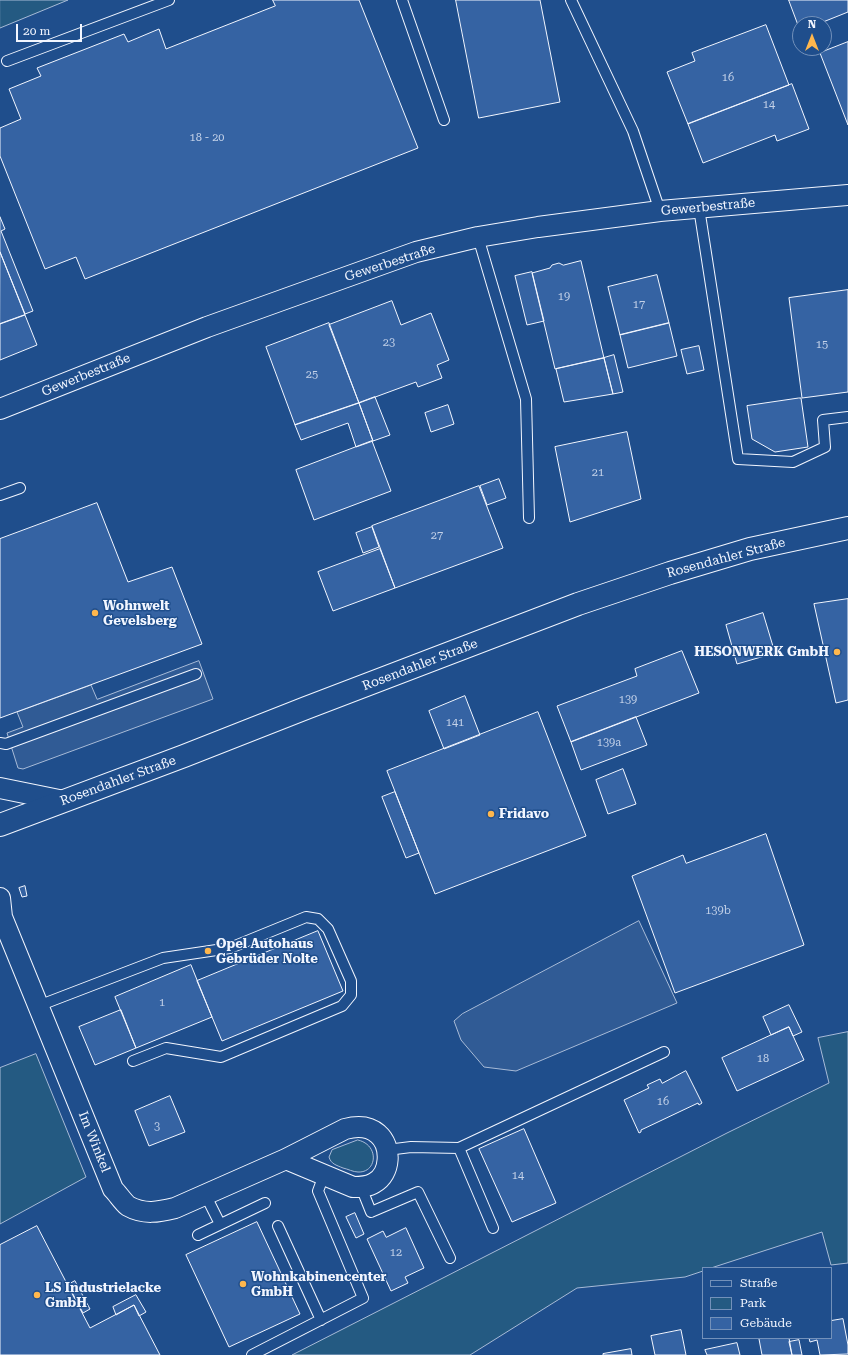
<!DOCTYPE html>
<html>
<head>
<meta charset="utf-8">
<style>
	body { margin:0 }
	#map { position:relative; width:848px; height:1355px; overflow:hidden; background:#1f4e8c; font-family:"Roboto Serif",serif }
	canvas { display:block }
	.legend { position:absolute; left:702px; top:1267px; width:130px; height:72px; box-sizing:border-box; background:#1f4e8c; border:1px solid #7391ba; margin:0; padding:5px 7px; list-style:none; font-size:12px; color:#f2f6ff }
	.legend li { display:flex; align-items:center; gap:8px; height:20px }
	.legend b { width:20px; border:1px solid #7391ba }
	.north { position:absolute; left:792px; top:16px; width:40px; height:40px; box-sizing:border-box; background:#1f4e8c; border:1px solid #7391ba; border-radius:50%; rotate:0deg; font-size:11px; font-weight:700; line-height:16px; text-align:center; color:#f2f6ff }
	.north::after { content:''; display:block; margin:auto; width:14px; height:18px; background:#ffb74d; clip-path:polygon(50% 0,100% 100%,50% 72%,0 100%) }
	.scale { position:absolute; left:16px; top:24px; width:66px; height:18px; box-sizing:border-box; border:2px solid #f2f6ff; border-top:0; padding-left:5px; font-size:12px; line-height:14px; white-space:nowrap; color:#f2f6ff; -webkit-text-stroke:3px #1f4e8c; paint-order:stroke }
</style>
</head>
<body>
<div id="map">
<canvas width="848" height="1355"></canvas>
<ul class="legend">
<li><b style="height:5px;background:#1f4e8c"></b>Straße</li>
<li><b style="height:11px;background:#245a82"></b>Park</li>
<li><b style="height:11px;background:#3563a3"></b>Gebäude</li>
</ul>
<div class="north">N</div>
<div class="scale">20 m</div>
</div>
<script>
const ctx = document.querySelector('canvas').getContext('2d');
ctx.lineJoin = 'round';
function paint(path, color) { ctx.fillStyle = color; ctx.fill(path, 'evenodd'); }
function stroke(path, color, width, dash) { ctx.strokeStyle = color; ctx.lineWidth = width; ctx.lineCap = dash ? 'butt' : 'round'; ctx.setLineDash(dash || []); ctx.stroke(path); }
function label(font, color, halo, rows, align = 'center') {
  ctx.font = font + ' "Roboto Serif",serif'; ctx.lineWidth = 3; ctx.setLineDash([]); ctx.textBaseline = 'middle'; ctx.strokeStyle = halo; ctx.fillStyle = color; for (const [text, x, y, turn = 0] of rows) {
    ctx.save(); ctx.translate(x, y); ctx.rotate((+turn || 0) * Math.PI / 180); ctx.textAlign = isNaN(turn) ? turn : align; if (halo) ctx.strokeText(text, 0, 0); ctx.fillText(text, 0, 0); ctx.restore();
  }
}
const green = new Path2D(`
	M 0,0 L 68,0 L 0,28 Z
	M 848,1032 L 848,1263 L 831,1265 L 822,1232 L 711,1268 L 703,1268 L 703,1271 L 685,1277 L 577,1288 L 470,1355 L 292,1355 L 727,1133 L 829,1083 L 818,1038 Z
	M 36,1054 L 86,1177 L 0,1224 L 0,1068 Z
	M 358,1140 C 380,1145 377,1173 358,1172 C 353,1172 348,1169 343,1168 C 336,1165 331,1164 329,1157 L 332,1150 Z`);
const parking = new Path2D(`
	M 199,661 L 213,699 L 23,769 L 18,768 L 7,733 L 23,727 L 17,712 L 91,685 L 97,699 Z
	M 639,921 L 677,1003 L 516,1071 L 484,1067 L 461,1040 L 454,1021 L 462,1014 Z`);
const building = new Path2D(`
	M 273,0 L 359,0 L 418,148 L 85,279 L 76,257 L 45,269 L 0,156 L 0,128 L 21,119 L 9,89 L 41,76 L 37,68 L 124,34 L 128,42 L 159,29 L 166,49 L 275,6 Z
	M 456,0 L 540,0 L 560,102 L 479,118 Z
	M 789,0 L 848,0 L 848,12 L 818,24 L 800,24 L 800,30 Z
	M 766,25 L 789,85 L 688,124 L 667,72 L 695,61 L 692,53 Z
	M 848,42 L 848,125 L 820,53 Z
	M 792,84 L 809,129 L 777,141 L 775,135 L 703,163 L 688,124 Z
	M 0,217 L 5,229 L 1,231 L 33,311 L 25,314 L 0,252 Z
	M 0,252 L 25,315 L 0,324 Z
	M 581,261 L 604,358 L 555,369 L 532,273 L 550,268 L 552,265 L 559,263 L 563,265 Z
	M 532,272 L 544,321 L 527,325 L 515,276 Z
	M 657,275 L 669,323 L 620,335 L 608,287 Z
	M 848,290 L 848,392 L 802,398 L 789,298 Z
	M 392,301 L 401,325 L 431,313 L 449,360 L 437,365 L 442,378 L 418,387 L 416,382 L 359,403 L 329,325 Z
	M 25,315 L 37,345 L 0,360 L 0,324 Z
	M 329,323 L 359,403 L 295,425 L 266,347 Z
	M 669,323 L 677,356 L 628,368 L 620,335 Z
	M 699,346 L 704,370 L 687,374 L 681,350 Z
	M 614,355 L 623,392 L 613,394 L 604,358 Z
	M 604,358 L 613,394 L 564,402 L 556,369 Z
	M 375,397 L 390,435 L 373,441 L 359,403 Z
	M 799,398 L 801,398 L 808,447 L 775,452 L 752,439 L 747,406 Z
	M 359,403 L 373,441 L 356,447 L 348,423 L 301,440 L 295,425 Z
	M 448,405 L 454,424 L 431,432 L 425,413 Z
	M 627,432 L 641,499 L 570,522 L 555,447 Z
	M 372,441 L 391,491 L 314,520 L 296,470 Z
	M 499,479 L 506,498 L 487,505 L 480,486 Z
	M 479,486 L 503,548 L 395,588 L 372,526 Z
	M 97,503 L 128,582 L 172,567 L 202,644 L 0,718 L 0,539 Z
	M 372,527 L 379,547 L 363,553 L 356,533 Z
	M 380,549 L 395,588 L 333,611 L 318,572 Z
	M 848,599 L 848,700 L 836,703 L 814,604 Z
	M 763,613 L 775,653 L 737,664 L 726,625 Z
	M 682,651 L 699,693 L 571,742 L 557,706 L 637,676 L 635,669 Z
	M 465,696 L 480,735 L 444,749 L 429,711 Z
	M 538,712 L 586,836 L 435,894 L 387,771 Z
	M 636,717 L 647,745 L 581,770 L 571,742 Z
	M 623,769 L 636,804 L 608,814 L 596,780 Z
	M 395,792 L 419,853 L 406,858 L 382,797 Z
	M 766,834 L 804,945 L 675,993 L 632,876 L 683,855 L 686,863 Z
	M 25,886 L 27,896 L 22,897 L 19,888 Z
	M 318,931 L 343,991 L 222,1041 L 197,981 Z
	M 191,965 L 212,1017 L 136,1048 L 115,997 Z
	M 789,1005 L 802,1032 L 793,1036 L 789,1027 L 771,1035 L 763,1017 Z
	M 121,1010 L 136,1048 L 95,1065 L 79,1027 Z
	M 789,1027 L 804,1060 L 737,1091 L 722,1058 Z
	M 686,1071 L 702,1103 L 699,1105 L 698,1103 L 641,1130 L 641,1132 L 639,1133 L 624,1100 L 649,1088 L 647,1085 L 660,1079 L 662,1083 Z
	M 170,1096 L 185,1132 L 149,1146 L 135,1111 Z
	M 524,1129 L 556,1203 L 512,1222 L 479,1149 Z
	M 355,1213 L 364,1234 L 356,1238 L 346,1217 Z
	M 257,1222 L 300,1314 L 229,1347 L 186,1255 Z
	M 37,1226 L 90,1328 L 134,1305 L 160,1355 L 0,1355 L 0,1245 Z
	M 406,1228 L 424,1268 L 405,1277 L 408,1283 L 391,1291 L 367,1239 L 383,1231 L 386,1237 Z
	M 75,1281 L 90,1309 L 83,1313 L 68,1285 Z
	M 136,1295 L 146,1312 L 139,1316 L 134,1305 L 116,1315 L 113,1307 Z
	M 843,1319 L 848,1345 L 848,1354 L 820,1355 L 817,1340 L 810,1342 L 809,1338 L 831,1338 L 831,1321 Z
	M 681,1330 L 686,1355 L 655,1355 L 651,1336 Z
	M 762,1338 L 789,1338 L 792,1355 L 762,1355 L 759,1339 Z
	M 799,1340 L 802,1355 L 792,1355 L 789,1342 Z
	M 737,1343 L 740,1355 L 707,1355 L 705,1350 Z
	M 631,1349 L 632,1355 L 603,1355 L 603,1354 Z`);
const service = new Path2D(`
	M 402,0 L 444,120
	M 571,0 L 633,131 L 660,211
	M 7,61 L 169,0
	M 699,208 L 738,459 L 793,462 L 825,447 L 823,420 L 848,417
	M 478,237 L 526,399 L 529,518
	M 0,495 L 20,488
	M 0,743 L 6,744 L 196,674
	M 38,1006 L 163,958 L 230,948 L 306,917 L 318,919 L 328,929 L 351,981 L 351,995 L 342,1006 L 221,1057 L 166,1048 L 133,1061
	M 459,1148 L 664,1052
	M 387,1150 L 411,1147 L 459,1148 L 493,1228
	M 361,1187 L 371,1212 L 418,1192 L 450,1258
	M 205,1194 L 220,1224
	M 278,1226 L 321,1320
	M 198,1235 L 265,1203
	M 252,1355 L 363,1298 L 318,1191 L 324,1175`);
const minor = new Path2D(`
	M 0,409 L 207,327 L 416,252 L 478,237 L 538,227 L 660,211 L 848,195
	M 0,788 L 64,801
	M 0,898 L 2,917 L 113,1189 C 118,1194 123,1202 128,1206 C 144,1215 159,1212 175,1208 L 286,1159 L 353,1187 C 360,1187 368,1187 374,1183 C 391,1174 392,1146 378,1134 C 368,1125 356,1126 345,1129 L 286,1159`);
const secondary = new Path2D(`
	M 0,825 L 184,756 L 306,708 L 578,604 L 670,573 L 750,549 L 848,528`);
const markers = [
	[95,613,4,"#ffb74d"],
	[837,652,4,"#ffb74d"],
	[491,814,4,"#ffb74d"],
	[208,951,4,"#ffb74d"],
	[243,1284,4,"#ffb74d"],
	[37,1295,4,"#ffb74d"]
];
const numberNames = [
	["16",728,78],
	["14",769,105],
	["18 - 20",207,138],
	["19",564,297],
	["17",639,305],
	["23",389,343],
	["15",822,345],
	["25",312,375],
	["21",598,473],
	["27",437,536],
	["139",628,700],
	["141",455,723],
	["139a",609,743],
	["139b",718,911],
	["1",162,1003],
	["18",763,1059],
	["16",663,1102],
	["3",157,1127],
	["14",518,1176],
	["12",396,1253]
];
const streetNames = [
	["Gewerbestraße",708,207,-5],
	["Gewerbestraße",390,263,-18],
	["Gewerbestraße",86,375,-22],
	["Rosendahler Straße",726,558,-15],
	["Rosendahler Straße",420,665,-21],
	["Rosendahler Straße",118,781,-20],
	["Im Winkel",94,1142,68]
];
const poiNames = [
	["Wohnwelt",103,606],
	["Gevelsberg",103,621],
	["HESONWERK GmbH",829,652,"right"],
	["Fridavo",499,814],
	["Opel Autohaus",216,944],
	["Gebrüder Nolte",216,959],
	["Wohnkabinencenter",251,1277],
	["GmbH",251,1292],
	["LS Industrielacke",45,1288],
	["GmbH",45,1303]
];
paint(green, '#245a82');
stroke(green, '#a8bbd7', 1);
paint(parking, '#305b95');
stroke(parking, '#a8bbd7', 1);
paint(building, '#3563a3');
stroke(building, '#f2f6ff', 1);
stroke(service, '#f2f6ff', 12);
stroke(minor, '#f2f6ff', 22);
stroke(secondary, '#f2f6ff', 24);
stroke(service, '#1f4e8c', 10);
stroke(minor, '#1f4e8c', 20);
stroke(secondary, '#1f4e8c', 22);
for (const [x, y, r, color] of markers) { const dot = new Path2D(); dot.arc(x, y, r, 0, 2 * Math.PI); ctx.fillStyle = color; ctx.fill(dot); stroke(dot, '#1f4e8c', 1.5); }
label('11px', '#c3d1e8', null, numberNames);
label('13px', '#f2f6ff', '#1f4e8c', streetNames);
label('bold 13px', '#f2f6ff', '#1f4e8c', poiNames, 'left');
</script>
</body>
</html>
